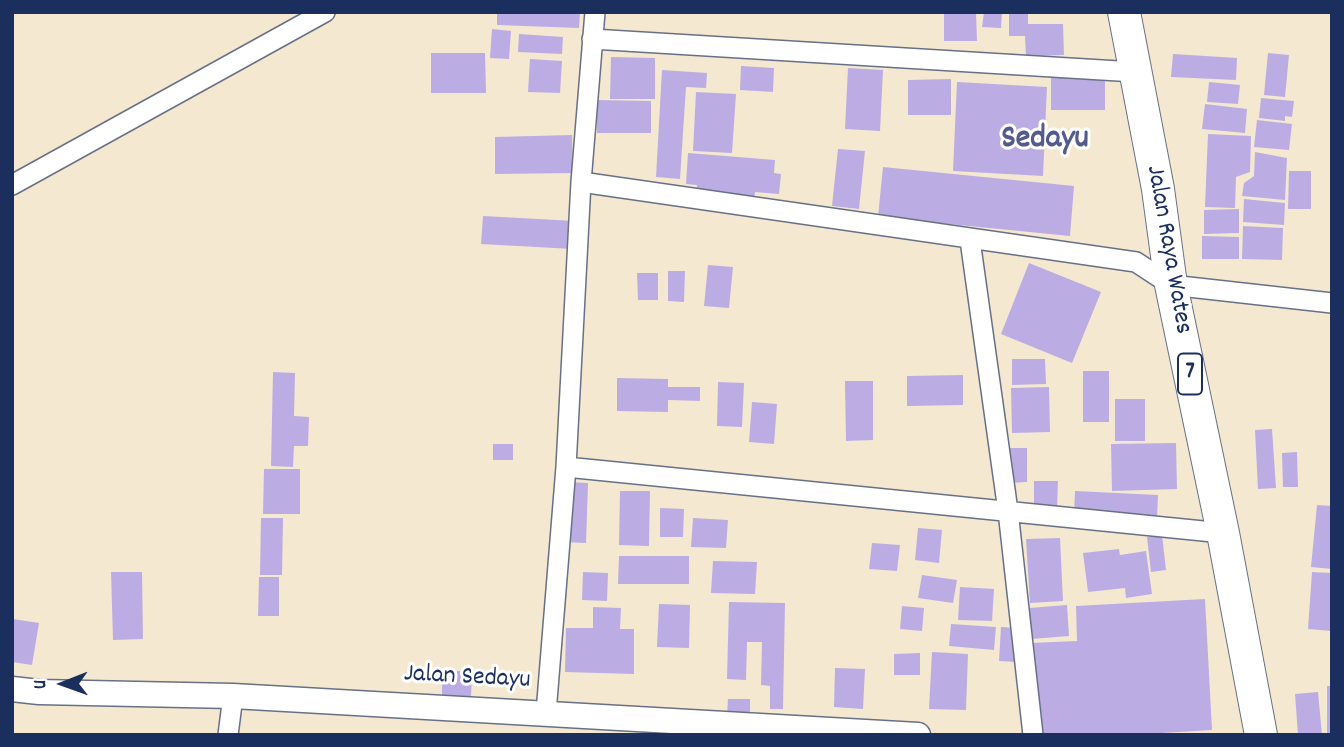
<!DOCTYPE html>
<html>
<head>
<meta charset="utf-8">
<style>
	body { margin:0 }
	#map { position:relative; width:1344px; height:747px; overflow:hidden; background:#f4e8d1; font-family:Dekko,sans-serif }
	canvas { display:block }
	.frame { position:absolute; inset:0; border:14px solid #1b2f5e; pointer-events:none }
	.north { position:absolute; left:28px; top:649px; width:70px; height:70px; -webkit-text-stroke:5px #fff; paint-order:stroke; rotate:269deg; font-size:19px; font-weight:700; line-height:28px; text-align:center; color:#1b2f5e }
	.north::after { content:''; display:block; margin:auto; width:24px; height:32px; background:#1b2f5e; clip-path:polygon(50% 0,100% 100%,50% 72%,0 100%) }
</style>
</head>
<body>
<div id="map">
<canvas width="1344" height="747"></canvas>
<div class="frame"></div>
<div class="north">U</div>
</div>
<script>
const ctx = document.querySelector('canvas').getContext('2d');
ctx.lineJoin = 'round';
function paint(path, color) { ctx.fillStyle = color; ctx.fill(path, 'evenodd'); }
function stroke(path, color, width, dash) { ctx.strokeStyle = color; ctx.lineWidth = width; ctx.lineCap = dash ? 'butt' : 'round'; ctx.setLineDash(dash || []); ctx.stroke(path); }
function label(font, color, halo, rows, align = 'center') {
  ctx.font = font + ' Dekko,sans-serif'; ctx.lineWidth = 6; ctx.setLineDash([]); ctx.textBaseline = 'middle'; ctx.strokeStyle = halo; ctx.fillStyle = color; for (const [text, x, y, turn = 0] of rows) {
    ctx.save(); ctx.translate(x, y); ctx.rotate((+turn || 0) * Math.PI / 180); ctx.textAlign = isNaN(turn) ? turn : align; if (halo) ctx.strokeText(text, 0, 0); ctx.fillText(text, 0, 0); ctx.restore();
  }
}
const building = new Path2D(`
	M 497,12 L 580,12 L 579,28 L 497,25 Z
	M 944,12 L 976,12 L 977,41 L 944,41 Z
	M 984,12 L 1002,12 L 1001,28 L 982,27 Z
	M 1009,12 L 1028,12 L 1028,24 L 1063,24 L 1064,55 L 1026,56 L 1025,36 L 1009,36 Z
	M 492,29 L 511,31 L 509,59 L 490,58 Z
	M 519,34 L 563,37 L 562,54 L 518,52 Z
	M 431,53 L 485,53 L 486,93 L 431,93 Z
	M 1268,53 L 1289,55 L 1285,97 L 1264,95 Z
	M 1173,54 L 1237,58 L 1236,80 L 1171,77 Z
	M 611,57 L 655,58 L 655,99 L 610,99 Z
	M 530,59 L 562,61 L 560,93 L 528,92 Z
	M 741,66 L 774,68 L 773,92 L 740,90 Z
	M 848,68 L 883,70 L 880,131 L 845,129 Z
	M 662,70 L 707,73 L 706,88 L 686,87 L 680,179 L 656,177 Z
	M 1051,78 L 1105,78 L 1105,110 L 1051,110 Z
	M 951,79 L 951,115 L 908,115 L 908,80 Z
	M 957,82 L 1047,87 L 1043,176 L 953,171 Z
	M 1209,82 L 1240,85 L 1238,104 L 1207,102 Z
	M 696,92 L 736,94 L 732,153 L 693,151 Z
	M 1261,98 L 1294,101 L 1292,117 L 1285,116 L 1285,121 L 1259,118 Z
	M 597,100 L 651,101 L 651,133 L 597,133 Z
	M 1205,104 L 1247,109 L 1245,133 L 1202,129 Z
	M 1257,120 L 1292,124 L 1289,150 L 1254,147 Z
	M 1208,134 L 1251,136 L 1250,172 L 1236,177 L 1235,208 L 1205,207 Z
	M 572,135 L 573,173 L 495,174 L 495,137 Z
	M 838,149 L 865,151 L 859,209 L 832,206 Z
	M 1255,152 L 1287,158 L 1285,200 L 1242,196 L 1244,183 L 1254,176 Z
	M 688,153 L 775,160 L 774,173 L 781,174 L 779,194 L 755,192 L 754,202 L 696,197 L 697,185 L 686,184 Z
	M 883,167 L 1074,186 L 1070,236 L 878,217 Z
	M 1289,171 L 1311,171 L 1311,209 L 1288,209 Z
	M 1244,199 L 1285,203 L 1284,225 L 1243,222 Z
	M 1239,209 L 1239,233 L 1204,234 L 1204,210 Z
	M 483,216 L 575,221 L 573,249 L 481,244 Z
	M 1243,226 L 1283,228 L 1282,260 L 1242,259 Z
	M 1202,236 L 1239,237 L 1239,259 L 1202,259 Z
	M 1029,263 L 1101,292 L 1072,363 L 1001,334 Z
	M 708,265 L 733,267 L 729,308 L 704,306 Z
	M 668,271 L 685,271 L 684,302 L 668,301 Z
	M 637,273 L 658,273 L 658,300 L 638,300 Z
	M 1012,359 L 1045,359 L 1046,384 L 1012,385 Z
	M 1083,371 L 1109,371 L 1109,422 L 1083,422 Z
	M 273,372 L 295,373 L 294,416 L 309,417 L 308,446 L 294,446 L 293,467 L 271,466 Z
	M 963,375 L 963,405 L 907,406 L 907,376 Z
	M 617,378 L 668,379 L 668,387 L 700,387 L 700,401 L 668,400 L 668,412 L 617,411 Z
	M 845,381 L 873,381 L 873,440 L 846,441 Z
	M 718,382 L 744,383 L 742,427 L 717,426 Z
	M 1049,387 L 1050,432 L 1012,433 L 1011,388 Z
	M 1115,399 L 1145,399 L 1145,441 L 1115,441 Z
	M 752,402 L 777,404 L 774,444 L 749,442 Z
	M 1272,429 L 1276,488 L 1258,489 L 1255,430 Z
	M 1176,443 L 1177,489 L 1112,491 L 1111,444 Z
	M 493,444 L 513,444 L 513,460 L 493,460 Z
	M 1009,448 L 1027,448 L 1027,482 L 1010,483 Z
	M 1297,452 L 1298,487 L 1283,487 L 1282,453 Z
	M 264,469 L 300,469 L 300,514 L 263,514 Z
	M 1034,481 L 1058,481 L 1057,510 L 1034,510 Z
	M 567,482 L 588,483 L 586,543 L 564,542 Z
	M 620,491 L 650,491 L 649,546 L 619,545 Z
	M 1075,491 L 1158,495 L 1157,519 L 1074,515 Z
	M 1317,505 L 1332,506 L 1332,569 L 1311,567 Z
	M 660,508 L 684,509 L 683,537 L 660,537 Z
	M 261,518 L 283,518 L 282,575 L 260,575 Z
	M 693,518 L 728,520 L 726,548 L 691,547 Z
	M 918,528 L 942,530 L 939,563 L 915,560 Z
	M 1162,535 L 1166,570 L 1151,572 L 1147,537 Z
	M 1060,538 L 1063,601 L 1030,603 L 1026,539 Z
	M 872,543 L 900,545 L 897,571 L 869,569 Z
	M 1119,549 L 1120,555 L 1146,551 L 1152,594 L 1126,598 L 1125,588 L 1088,592 L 1083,553 Z
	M 619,556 L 689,556 L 689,584 L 618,584 Z
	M 713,561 L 757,562 L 755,594 L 711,593 Z
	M 111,572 L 142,572 L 143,639 L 113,640 Z
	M 583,572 L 608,573 L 607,601 L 582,600 Z
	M 1312,572 L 1332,573 L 1332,631 L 1308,629 Z
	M 922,575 L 957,580 L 953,603 L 918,598 Z
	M 259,577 L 279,577 L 279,616 L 258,616 Z
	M 960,587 L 994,589 L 992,621 L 958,620 Z
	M 1205,599 L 1212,730 L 1128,735 L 1035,735 L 1031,643 L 1077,641 L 1076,606 Z
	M 729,602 L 785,603 L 783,709 L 770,709 L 770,686 L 761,685 L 762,642 L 747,642 L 746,680 L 727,679 Z
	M 659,604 L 690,605 L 689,648 L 657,647 Z
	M 1067,605 L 1069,636 L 1031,639 L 1029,608 Z
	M 902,606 L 924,608 L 922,631 L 900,629 Z
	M 593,607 L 621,608 L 620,629 L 634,629 L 634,674 L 565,672 L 566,628 L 593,628 Z
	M 13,619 L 39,623 L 32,665 L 12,662 Z
	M 951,624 L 996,627 L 994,650 L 949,646 Z
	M 1001,627 L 1017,628 L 1016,662 L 999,661 Z
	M 932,652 L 968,654 L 966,710 L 929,709 Z
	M 920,653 L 920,675 L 894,675 L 894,654 Z
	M 835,668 L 865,669 L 863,709 L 834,707 Z
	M 442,671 L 472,671 L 471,697 L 442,696 Z
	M 1327,686 L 1332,686 L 1332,734 L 1327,734 Z
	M 1318,692 L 1322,735 L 1298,735 L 1295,694 Z
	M 728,699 L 750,699 L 750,716 L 727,716 Z`);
const minor = new Path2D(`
	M 592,39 L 1135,72
	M 581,182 L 1136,262 L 1171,285 L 1332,303
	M 12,185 L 325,12
	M 970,240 L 1008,511 L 1033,735
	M 566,467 L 1223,533
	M 546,713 L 566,467 L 581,182 L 595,12
	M 228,735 L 233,696`);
const tertiary = new Path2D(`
	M 12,689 L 39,692 L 233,696 L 918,735`);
const trunk = new Path2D(`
	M 1124,12 L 1158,189 L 1171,285 L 1223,533 L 1261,735`);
const shields = [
	[1190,374,24]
];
const shieldNames = [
	["7",1190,374]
];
const streetNames = [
	["Jalan Raya Wates",1167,250,80],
	["Jalan Sedayu",467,679,3]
];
const districtNames = [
	["Sedayu",1045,141]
];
paint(building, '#bbade4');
stroke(minor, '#677086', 22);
stroke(tertiary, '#677086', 27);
stroke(trunk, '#677086', 34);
stroke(minor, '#fff', 19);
stroke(tertiary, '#fff', 24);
stroke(trunk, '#fff', 32);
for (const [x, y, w] of shields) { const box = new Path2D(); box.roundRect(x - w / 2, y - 20.5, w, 41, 5); ctx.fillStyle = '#fff'; ctx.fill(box); stroke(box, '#1b2f5e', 2); }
label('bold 24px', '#1b2f5e', null, shieldNames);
label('26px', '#1b2f5e', '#fff', streetNames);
label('bold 33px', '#535b8d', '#fff', districtNames);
</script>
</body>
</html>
